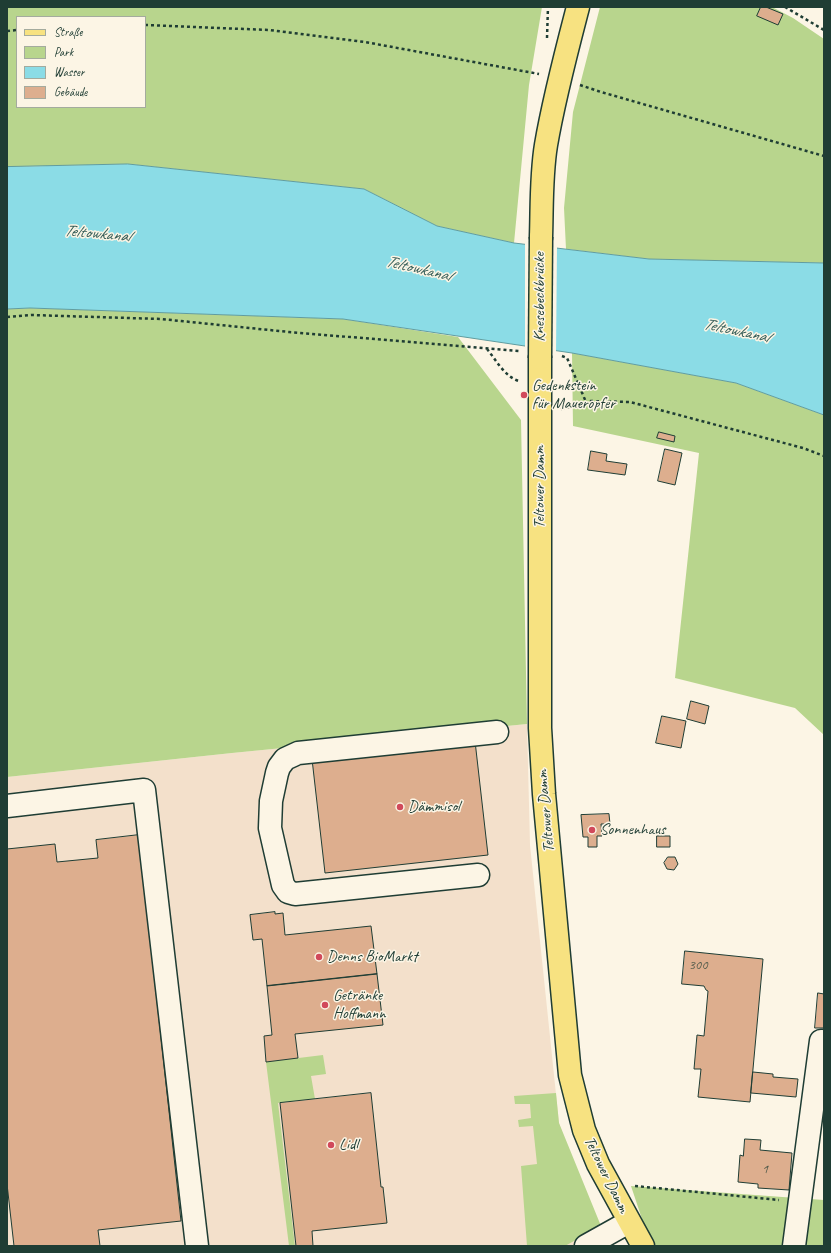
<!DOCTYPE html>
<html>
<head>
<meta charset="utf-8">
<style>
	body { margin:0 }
	#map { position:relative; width:831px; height:1253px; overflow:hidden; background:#fcf5e5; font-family:Caveat,sans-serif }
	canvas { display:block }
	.frame { position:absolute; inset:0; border:8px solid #1f3d34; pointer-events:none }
	.legend { position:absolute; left:16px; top:16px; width:130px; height:92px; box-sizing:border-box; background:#fcf5e5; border:1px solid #a4ab9e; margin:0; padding:5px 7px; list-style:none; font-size:12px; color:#1f3d34 }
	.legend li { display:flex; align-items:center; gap:8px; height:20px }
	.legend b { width:20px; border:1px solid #a4ab9e }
</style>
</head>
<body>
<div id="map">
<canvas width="831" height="1253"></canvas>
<div class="frame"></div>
<ul class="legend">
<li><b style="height:5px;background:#f7e281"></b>Straße</li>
<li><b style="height:11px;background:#b8d58d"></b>Park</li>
<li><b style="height:11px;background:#8bdce6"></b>Wasser</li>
<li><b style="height:11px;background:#ddae8e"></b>Gebäude</li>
</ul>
</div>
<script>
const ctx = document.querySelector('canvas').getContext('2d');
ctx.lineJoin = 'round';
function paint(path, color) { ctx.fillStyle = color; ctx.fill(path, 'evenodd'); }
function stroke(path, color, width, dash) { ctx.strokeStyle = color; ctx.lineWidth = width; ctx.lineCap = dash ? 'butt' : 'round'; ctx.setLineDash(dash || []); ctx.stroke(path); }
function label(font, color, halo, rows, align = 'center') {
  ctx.font = font + ' Caveat,sans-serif'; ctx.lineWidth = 3; ctx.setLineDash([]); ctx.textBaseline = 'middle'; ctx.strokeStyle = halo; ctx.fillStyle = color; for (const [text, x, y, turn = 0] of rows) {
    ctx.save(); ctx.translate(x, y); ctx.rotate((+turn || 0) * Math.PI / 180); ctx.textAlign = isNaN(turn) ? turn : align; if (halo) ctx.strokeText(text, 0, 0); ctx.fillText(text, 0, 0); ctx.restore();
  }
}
const built = new Path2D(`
	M 527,724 L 530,845 L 559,1123 L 596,1228 L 606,1246 L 7,1246 L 7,777 L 232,753 Z`);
const green = new Path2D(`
	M 7,7 L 542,7 L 529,85 L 514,243 L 437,226 L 364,189 L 128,164 L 7,167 ZM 17,17 L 145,17 L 145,107 L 17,107 Z
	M 600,7 L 772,7 L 793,18 L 824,39 L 824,263 L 649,259 L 566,249 L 564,208 L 573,112 Z
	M 30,308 L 343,319 L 458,337 L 521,420 L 527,724 L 232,753 L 7,777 L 7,309 Z
	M 572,353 L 736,383 L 824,415 L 824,735 L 795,708 L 675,678 L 699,453 L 573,426 Z
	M 323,1055 L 326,1074 L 311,1076 L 315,1099 L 278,1103 L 295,1246 L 289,1246 L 266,1062 Z
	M 556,1093 L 559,1123 L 601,1226 L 565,1246 L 527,1246 L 521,1166 L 537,1164 L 533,1126 L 519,1127 L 518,1120 L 531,1118 L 530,1104 L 515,1104 L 514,1096 Z
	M 631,1186 L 824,1200 L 824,1246 L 651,1246 Z`);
const water = new Path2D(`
	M 128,164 L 364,189 L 437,226 L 514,243 L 649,259 L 824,263 L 824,415 L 736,383 L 572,353 L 343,319 L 30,308 L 7,309 L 7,167 Z`);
const pier = new Path2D(`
	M 525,242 L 557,246 L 556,353 L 525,348 Z`);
const building = new Path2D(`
	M 761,7 L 766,7 L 783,14 L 778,25 L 757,16 Z
	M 659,432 L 675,436 L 674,442 L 657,438 Z
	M 665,449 L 682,453 L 675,485 L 658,481 Z
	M 591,451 L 607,454 L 606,461 L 627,464 L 625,475 L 588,470 Z
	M 691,701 L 709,706 L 705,724 L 687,719 Z
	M 662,716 L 686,721 L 681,748 L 656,743 Z
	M 475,741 L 488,855 L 325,873 L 312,759 Z
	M 609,814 L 610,824 L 601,824 L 602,836 L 597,836 L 597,847 L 588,847 L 588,837 L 583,837 L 581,815 Z
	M 139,835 L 158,927 L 149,928 L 181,1221 L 98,1230 L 100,1246 L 14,1246 L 7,1184 L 7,849 L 55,844 L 57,862 L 98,858 L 96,840 Z
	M 657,836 L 670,836 L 670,847 L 657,847 Z
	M 668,857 L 675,857 L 678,864 L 674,870 L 667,869 L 664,863 Z
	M 275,912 L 275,914 L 283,913 L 285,935 L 371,926 L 377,974 L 267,986 L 262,939 L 253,940 L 250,915 Z
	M 685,951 L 763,959 L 750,1102 L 698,1097 L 701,1069 L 694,1069 L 697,1035 L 704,1036 L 708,991 L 706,990 L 704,986 L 682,984 Z
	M 377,974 L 383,1025 L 295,1034 L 298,1058 L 266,1062 L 264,1036 L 272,1035 L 267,986 Z
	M 818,993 L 824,994 L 824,1028 L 815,1028 Z
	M 753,1072 L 773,1074 L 773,1077 L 798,1079 L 796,1097 L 751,1093 Z
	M 371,1093 L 381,1187 L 383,1187 L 387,1223 L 312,1231 L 313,1246 L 296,1246 L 280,1103 Z
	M 745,1139 L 761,1140 L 760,1150 L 792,1153 L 789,1190 L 758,1188 L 758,1184 L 738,1182 L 740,1155 L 743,1156 Z`);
const path = new Path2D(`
	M 785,7 L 824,30
	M 145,25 L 269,30 L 365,42 L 539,74
	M 7,31 L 17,30
	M 547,38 L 548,7
	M 580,85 L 601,92 L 824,156
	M 7,317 L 31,315 L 161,319 L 289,332 L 519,351
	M 487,349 C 496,360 505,377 519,381
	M 562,356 L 567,358 L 586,402
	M 561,409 L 591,401 L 630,402 L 803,448 L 824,456
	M 635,1186 L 779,1200`);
const minor = new Path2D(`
	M 7,806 L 144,790 L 197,1246
	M 478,875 L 295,894 L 288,892 L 283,885 L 270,828 L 271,801 L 277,773 L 279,767 L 285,759 L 298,753 L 497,732
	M 586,1246 L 629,1222
	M 794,1246 L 821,1041`);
const major = new Path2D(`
	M 541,237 C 542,206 541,175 546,145 C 554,98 566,53 578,7
	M 540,358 L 540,728 L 544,794 L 570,1075 L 584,1130 L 598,1164 L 643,1246`);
const majorBridge = new Path2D(`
	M 540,358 L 541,237`);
const markers = [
	[524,395,4,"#d1495b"],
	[400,807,4,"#d1495b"],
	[592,830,4,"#d1495b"],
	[319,957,4,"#d1495b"],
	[325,1005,4,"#d1495b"],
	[331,1145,4,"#d1495b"]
];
const numberNames = [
	["300",698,965],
	["1",765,1169]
];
const streetNames = [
	["Knesebeckbrücke",540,297,-90],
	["Teltower Damm",540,487,-90],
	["Teltower Damm",546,811,-95],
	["Teltower Damm",606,1175,64]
];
const poiNames = [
	["Gedenkstein",532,386],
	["für Maueropfer",532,404],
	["Dämmisol",408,807],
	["Sonnenhaus",600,830],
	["Denns BioMarkt",327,957],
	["Getränke",333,996],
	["Hoffmann",333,1014],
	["Lidl",339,1145]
];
const waterNames = [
	["Teltowkanal",97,234,5],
	["Teltowkanal",418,269,13],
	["Teltowkanal",736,331,12]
];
paint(built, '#f3e0cb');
paint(green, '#b8d58d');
paint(water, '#8bdce6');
stroke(water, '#609c9f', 1);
paint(pier, '#fcf5e5');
paint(building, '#ddae8e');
stroke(building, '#1f3d34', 1);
stroke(minor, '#1f3d34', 25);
stroke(major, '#1f3d34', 25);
stroke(path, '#1f3d34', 2.5, [3, 3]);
stroke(minor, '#fcf5e5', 22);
stroke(major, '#f7e281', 22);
stroke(majorBridge, '#1f3d34', 25, []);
stroke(majorBridge, '#f7e281', 22);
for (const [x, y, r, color] of markers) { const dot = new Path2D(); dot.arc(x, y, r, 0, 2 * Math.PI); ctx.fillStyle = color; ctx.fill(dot); stroke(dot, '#fcf5e5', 1.5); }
label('14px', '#4e594a', null, numberNames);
label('16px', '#1f3d34', '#fcf5e5', streetNames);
label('16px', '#1f3d34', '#fcf5e5', poiNames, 'left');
label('italic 17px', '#355d58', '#fcf5e5', waterNames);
</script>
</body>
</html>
